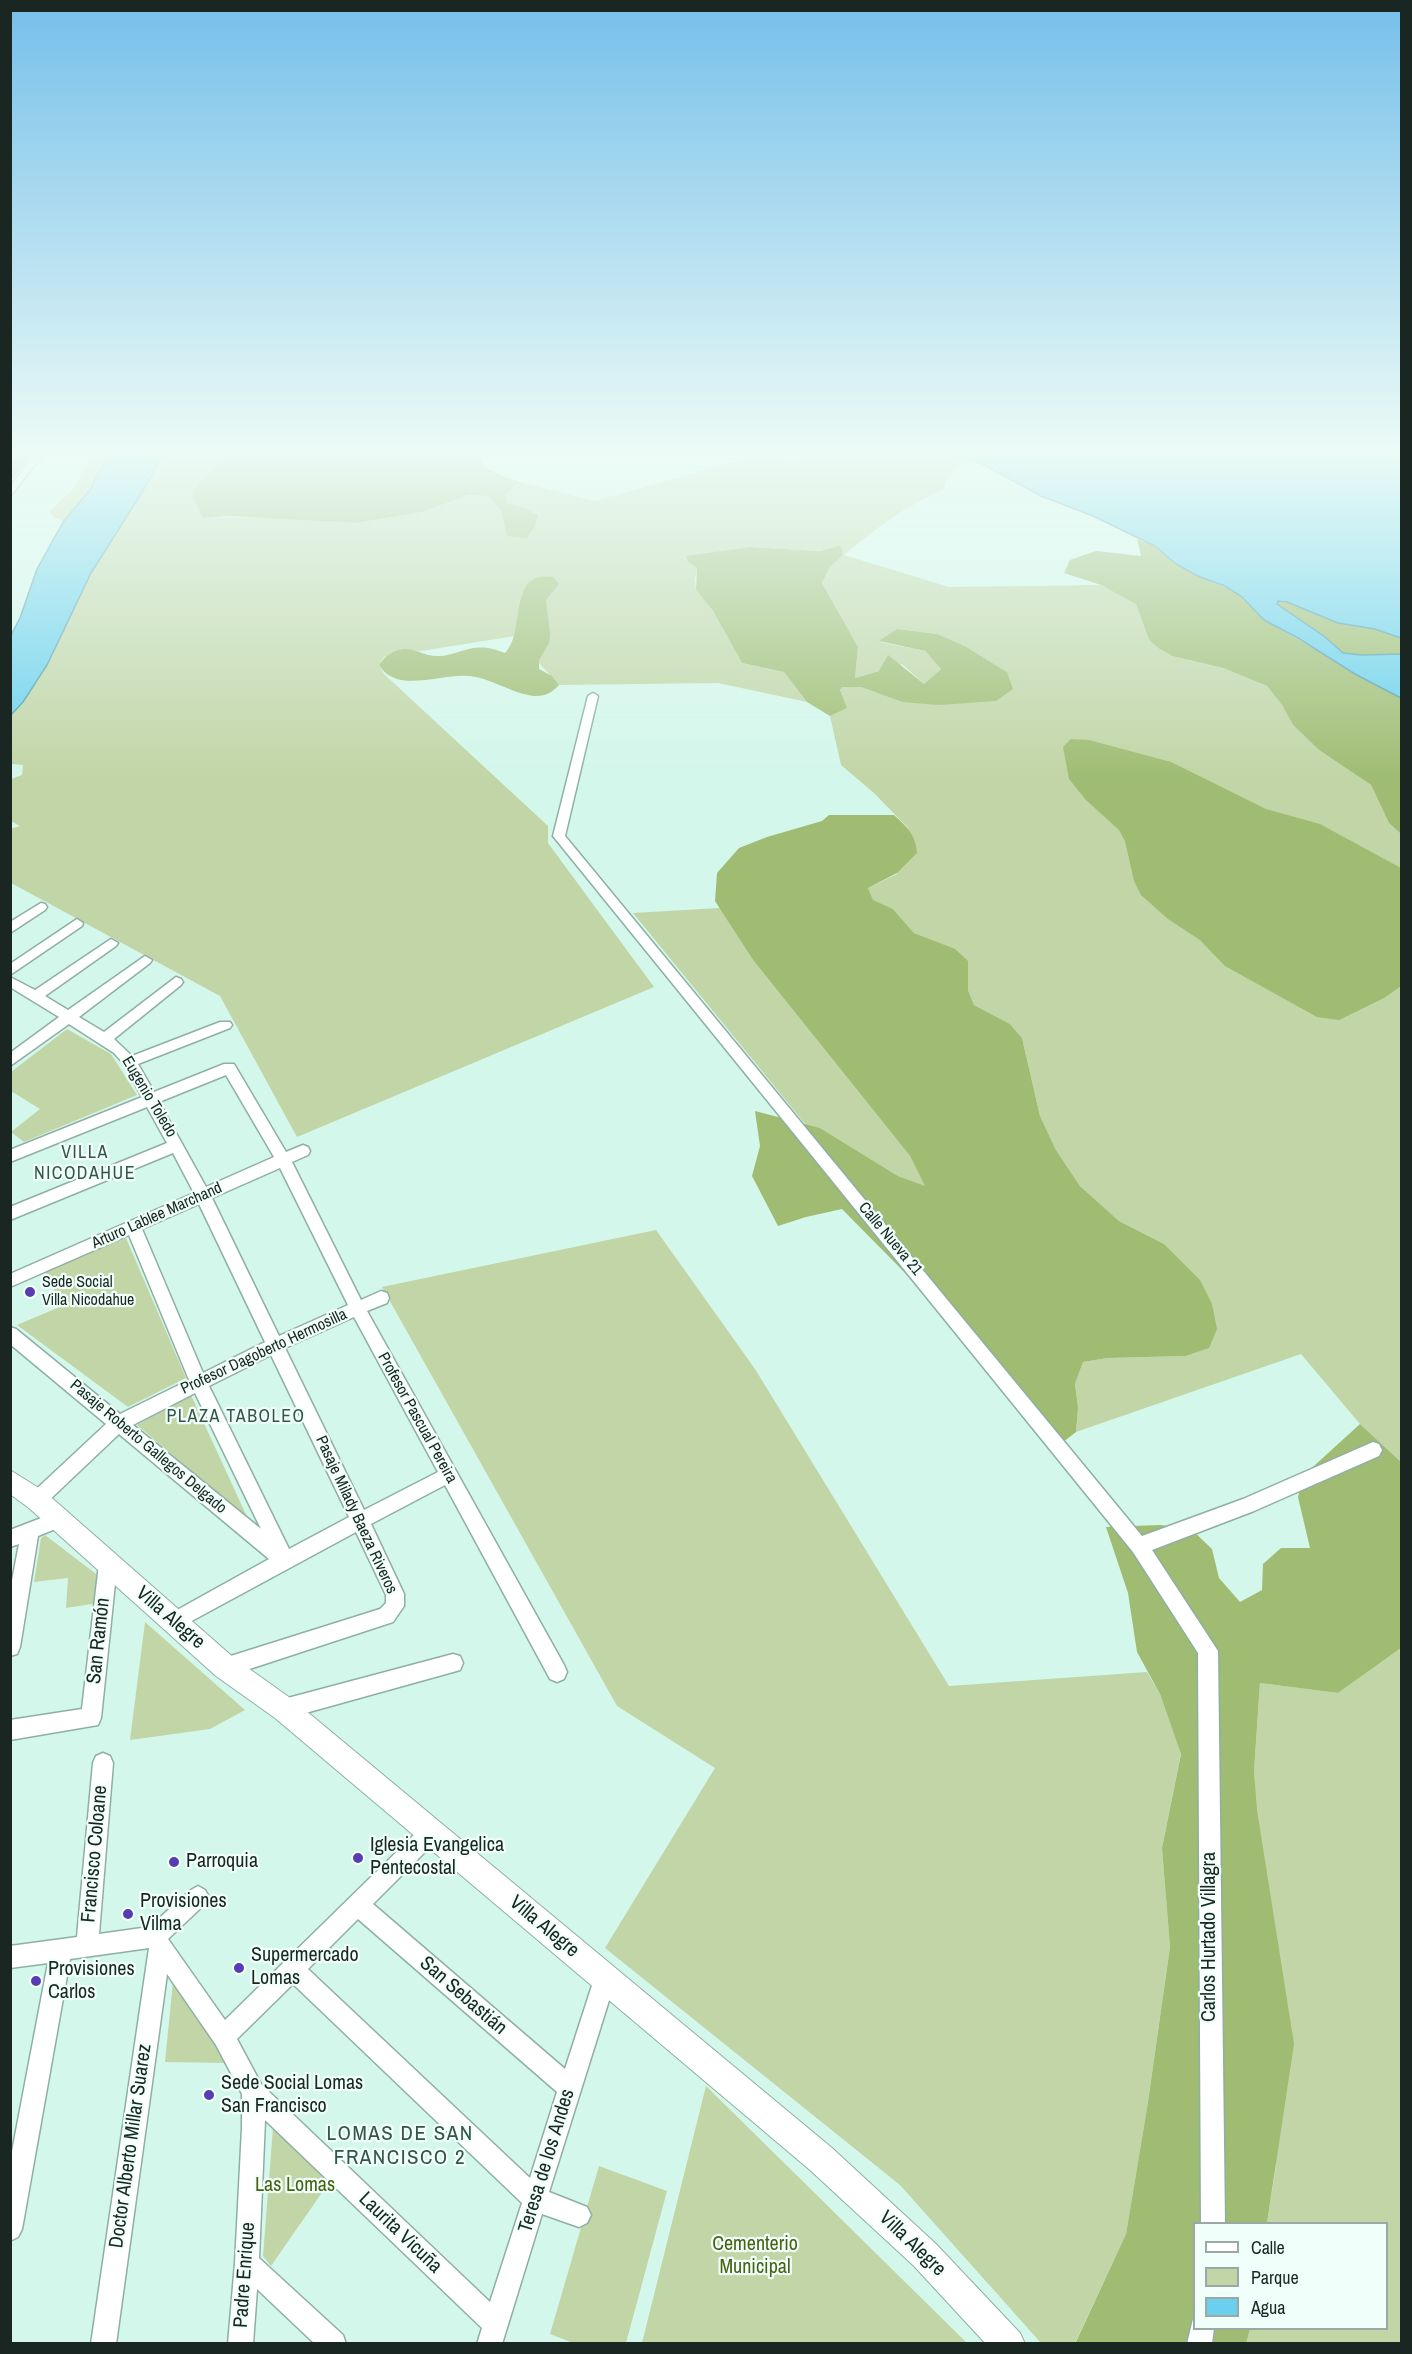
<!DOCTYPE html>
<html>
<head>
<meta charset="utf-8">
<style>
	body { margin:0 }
	#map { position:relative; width:1412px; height:2354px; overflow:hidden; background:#d4f7eb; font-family:"Archivo Narrow",sans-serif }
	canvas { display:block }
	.frame { position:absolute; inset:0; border:12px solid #192622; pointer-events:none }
	.legend { position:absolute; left:1193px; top:2222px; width:195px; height:108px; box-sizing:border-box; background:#f1fffa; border:2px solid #9ba8a4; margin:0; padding:8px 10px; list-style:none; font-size:18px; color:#192622 }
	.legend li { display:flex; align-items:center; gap:12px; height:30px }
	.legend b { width:30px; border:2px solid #9ba8a4 }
</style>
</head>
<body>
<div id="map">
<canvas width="1412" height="2354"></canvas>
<div class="frame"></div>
<ul class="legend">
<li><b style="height:8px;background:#fff"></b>Calle</li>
<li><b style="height:16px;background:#c1d5a6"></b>Parque</li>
<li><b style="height:16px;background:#6ad0ed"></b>Agua</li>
</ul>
</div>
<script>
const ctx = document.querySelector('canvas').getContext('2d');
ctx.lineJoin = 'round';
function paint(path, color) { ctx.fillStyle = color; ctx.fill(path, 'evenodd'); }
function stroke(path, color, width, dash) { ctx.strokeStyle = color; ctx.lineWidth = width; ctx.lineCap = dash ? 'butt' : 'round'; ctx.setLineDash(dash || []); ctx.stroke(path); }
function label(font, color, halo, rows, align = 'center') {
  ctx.font = font + ' "Archivo Narrow",sans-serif'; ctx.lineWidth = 4.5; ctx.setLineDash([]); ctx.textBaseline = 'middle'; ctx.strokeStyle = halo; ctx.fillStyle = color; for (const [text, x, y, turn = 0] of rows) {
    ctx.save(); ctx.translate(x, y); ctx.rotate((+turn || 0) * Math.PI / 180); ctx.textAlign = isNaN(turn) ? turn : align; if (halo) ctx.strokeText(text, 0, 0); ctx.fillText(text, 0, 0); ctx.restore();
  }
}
const green = new Path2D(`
	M 95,450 L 115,450 L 98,473 L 90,490 L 64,521 L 53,517 L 50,511 L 73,489 Z
	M 165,450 L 233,450 L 196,487 L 192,495 L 204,518 L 262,517 L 356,523 L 422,512 L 469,495 L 488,496 L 501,511 L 507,536 L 524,508 L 507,503 L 506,494 L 520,482 L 595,501 L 761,454 L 789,461 L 845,450 L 942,450 L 973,460 C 956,467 948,472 944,489 C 902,508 878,527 844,555 L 949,587 L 1101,585 L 1127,597 L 1136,604 L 1149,640 L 1158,648 L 1172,656 L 1223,668 L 1267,686 L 1282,705 L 1293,725 L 1319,750 L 1371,785 L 1389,823 L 1401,834 L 1401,1462 L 1360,1424 L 1301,1354 L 1076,1432 L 1078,1408 L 1075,1384 L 1083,1362 L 1108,1358 L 1185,1356 L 1164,1244 L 1119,1221 L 1080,1186 L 1056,1150 L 1040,1116 L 1022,1038 L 1010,1024 L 974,1005 L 968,990 L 934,941 L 914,933 L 893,909 L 873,901 L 868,888 L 897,874 L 908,828 L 874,793 L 841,765 L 830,716 L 846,708 L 840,690 L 842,687 L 861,687 L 902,702 L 1007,672 L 965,646 L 936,634 L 897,629 L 880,642 L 925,651 L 941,669 L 924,684 L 902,664 L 855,678 L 858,647 L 822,583 L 830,567 L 843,555 L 841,545 L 820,551 L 750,547 L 686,557 L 688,562 L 697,568 L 695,580 L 696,590 L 713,611 L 742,663 L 784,672 L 807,702 L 718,683 L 559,685 L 515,636 L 384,657 L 379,665 L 384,674 L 548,826 L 548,843 L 654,987 L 297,1137 L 220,996 L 11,883 L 10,829 L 20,826 L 11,821 L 11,779 L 22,775 L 23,765 L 11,764 L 11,715 L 23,701 L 47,665 L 91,573 L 144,489 Z
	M 720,908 L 753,960 L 910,1156 L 926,1187 L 898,1176 L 820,1128 L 806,1125 L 633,913 Z
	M 67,1029 L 111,1054 L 137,1095 L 24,1142 L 11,1132 L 40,1109 L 11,1091 L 11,1072 Z
	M 656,1230 L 755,1369 L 949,1686 L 1147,1672 L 1160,1694 L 1181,1753 L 1162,1848 L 1170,1947 L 1148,2102 L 1126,2234 L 1075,2343 L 1041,2343 L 900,2185 L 605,1948 L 715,1768 L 617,1706 L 382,1287 Z
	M 126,1238 L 186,1378 L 128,1407 L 17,1325 L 62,1306 L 45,1272 Z
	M 191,1395 L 248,1519 L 137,1425 Z
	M 45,1535 L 100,1577 L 98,1603 L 66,1608 L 68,1578 L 34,1582 L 41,1538 Z
	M 145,1622 L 245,1710 L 210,1729 L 130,1740 Z
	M 1401,1648 L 1401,2343 L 1246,2344 L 1250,2329 L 1386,2328 L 1386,2224 L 1267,2223 L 1276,2166 L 1254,1771 L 1260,1683 L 1338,1693 Z
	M 180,1981 L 225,2063 L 165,2062 L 173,1982 Z
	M 706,2086 L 967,2343 L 642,2343 Z
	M 273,2128 L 330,2181 L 271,2266 L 263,2256 Z
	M 599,2166 L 667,2191 L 626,2343 L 573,2343 L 550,2334 Z`);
const forest = new Path2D(`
	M 11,450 L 34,450 L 23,467 L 11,480 Z
	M 233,450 L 476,450 C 482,471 500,475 520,482 L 506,494 L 507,503 L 524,508 L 538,515 L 535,526 L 527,538 L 507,536 L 501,511 L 488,496 L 469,495 L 422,512 L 356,523 L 230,516 L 203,518 L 192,496 L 196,487 Z
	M 1137,539 L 1155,546 L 1176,564 L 1198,576 L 1232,590 L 1242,597 L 1264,620 L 1401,698 L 1401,834 L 1389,823 L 1371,785 L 1319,750 L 1293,725 L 1282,705 L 1267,686 L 1223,668 L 1172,656 L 1158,648 L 1149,640 L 1136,604 L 1101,585 L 1064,573 L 1070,560 L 1096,551 L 1141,556 Z
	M 841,545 L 843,555 L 830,567 L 822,583 L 858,647 L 855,678 L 879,671 L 888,655 L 924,684 L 941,669 L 925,651 L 879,641 L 897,629 L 937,634 L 965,646 L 1007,672 L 1013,689 L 996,701 L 939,705 L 902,702 L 861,687 L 842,687 L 840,690 L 847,708 L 830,716 L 807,702 L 784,672 L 742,663 L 713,611 L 696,590 L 697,568 L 688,562 L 686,556 L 750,547 L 820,551 Z
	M 553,577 L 559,584 L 546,600 L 550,634 L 549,643 L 539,660 L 539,669 L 552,676 L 559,685 C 552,693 545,696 535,696 C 511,694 491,677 467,676 C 441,674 396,694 379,665 C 384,658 388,654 396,651 C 409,646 416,652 428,655 C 458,661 468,637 505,653 C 523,635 512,590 534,579 C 539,576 547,577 553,577 Z
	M 1278,601 L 1287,602 L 1338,623 L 1375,629 L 1401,638 L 1401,654 L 1362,655 L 1343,653 L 1325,637 L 1277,604 Z
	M 1071,739 L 1089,740 L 1171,762 L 1266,809 L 1320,824 L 1401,868 L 1401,986 L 1384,998 L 1339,1020 L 1317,1017 L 1225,966 L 1200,940 L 1168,919 L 1141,895 L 1134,881 L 1125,841 L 1119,830 L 1086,800 L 1069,779 L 1063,747 Z
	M 829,815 L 894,815 C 907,827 916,835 917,853 L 897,873 L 868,888 L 873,900 L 893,909 L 914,933 L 955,949 L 968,961 L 968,990 L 974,1005 L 1010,1024 L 1022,1038 L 1040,1116 L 1056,1150 L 1080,1186 L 1119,1221 L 1164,1244 L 1200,1280 L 1212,1304 L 1217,1329 L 1209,1348 L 1185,1356 L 1108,1358 L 1083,1362 L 1075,1384 L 1078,1408 L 1076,1432 L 1053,1450 L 910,1278 L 842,1209 L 806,1217 L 778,1226 L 752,1176 L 760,1146 L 755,1111 L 820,1128 L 898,1176 L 925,1186 L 910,1156 L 753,960 L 715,901 L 717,873 L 739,848 L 767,837 L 822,821 Z
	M 1360,1424 L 1401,1462 L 1401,1648 L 1338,1693 L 1260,1683 L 1254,1771 L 1257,1810 L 1294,2044 L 1267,2223 L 1194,2224 L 1194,2328 L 1250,2329 L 1246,2344 L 1075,2344 L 1126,2234 L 1148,2102 L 1170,1947 L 1162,1848 L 1181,1754 L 1160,1694 L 1137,1652 L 1128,1593 L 1106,1527 L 1160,1525 L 1190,1528 L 1212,1549 L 1219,1578 L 1240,1602 L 1262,1590 L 1263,1564 L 1281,1548 L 1310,1548 L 1298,1497 L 1304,1475 Z`);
const water = new Path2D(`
	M 115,450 L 165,450 L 144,489 L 91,573 L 47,665 L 23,702 L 11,715 L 11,635 L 20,618 L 37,569 L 53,540 L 64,521 L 90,490 L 98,473 Z
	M 942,450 L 1401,450 L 1401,638 L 1375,629 L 1338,623 L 1287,602 L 1278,601 L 1277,604 L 1325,637 L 1343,653 L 1362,655 L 1401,654 L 1401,698 L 1355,674 L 1298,638 L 1264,620 L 1242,597 L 1225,586 L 1198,576 L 1176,564 L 1155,546 L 1093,516 L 1041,496 L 984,465 Z`);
const minor = new Path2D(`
	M 38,450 L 46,450 L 10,497 L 10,487 Z
	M 593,693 L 598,696 L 565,836 L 1142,1536 L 1243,1499 L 1373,1442 L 1379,1444 L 1382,1450 L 1379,1456 L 1254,1511 L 1152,1550 L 1218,1651 L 1225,2224 L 1201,2224 L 1198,1653 L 1133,1552 L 553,836 L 588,696 Z
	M 41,903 L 45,904 L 47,907 L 45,910 L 10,933 L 10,922 Z
	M 77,919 L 83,923 L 82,926 L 10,975 L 10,964 Z
	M 111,939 L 118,943 L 116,946 L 45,996 L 68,1010 L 145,956 L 152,960 L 150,963 L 79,1017 L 104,1032 L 176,977 L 181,979 L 183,982 L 181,985 L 114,1039 L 132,1056 L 220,1022 L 230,1022 L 232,1025 L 230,1028 L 138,1064 L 154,1092 L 224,1064 L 234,1064 L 286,1152 L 303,1145 L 308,1147 L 310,1151 L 308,1155 L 292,1162 L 361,1300 L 381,1291 L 387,1293 L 389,1298 L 387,1303 L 367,1311 L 564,1665 L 567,1672 L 564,1679 L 557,1682 L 550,1679 L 445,1485 L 371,1524 L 404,1594 L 404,1606 L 393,1622 L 225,1677 L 218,1674 L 215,1667 L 218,1660 L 380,1609 L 386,1603 L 386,1595 L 356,1532 L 175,1630 L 168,1627 L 166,1621 L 168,1615 L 269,1559 L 119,1434 L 43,1506 L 37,1508 L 31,1506 L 28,1500 L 31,1494 L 106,1424 L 10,1344 L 10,1327 L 16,1329 L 120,1414 L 189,1380 L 129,1235 L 10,1287 L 10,1274 L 194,1193 L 173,1153 L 10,1220 L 10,1207 L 167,1143 L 147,1107 L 10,1162 L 10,1150 L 142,1097 L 125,1065 L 114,1053 L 69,1024 L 10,1066 L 10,1053 L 59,1017 L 10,987 L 10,977 L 35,990 ZM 226,1075 L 274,1157 L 206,1187 L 159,1102 ZM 280,1168 L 348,1305 L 279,1336 L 212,1198 ZM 199,1204 L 265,1342 L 203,1373 L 142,1229 ZM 354,1317 L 438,1472 L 364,1510 L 285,1348 ZM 271,1355 L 349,1517 L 289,1549 L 209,1386 ZM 195,1393 L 261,1529 L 133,1425 Z
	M 57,1512 L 63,1514 L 66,1520 L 63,1526 L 38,1536 L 20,1647 L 17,1654 L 10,1656 L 10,1591 L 19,1544 L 10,1547 L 10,1530 Z
	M 108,1555 L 114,1558 L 117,1564 L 101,1718 L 98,1725 L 10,1740 L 10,1720 L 82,1709 L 99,1564 L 102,1558 Z
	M 453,1654 L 460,1656 L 463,1663 L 460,1670 L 453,1672 L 284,1719 L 277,1716 L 274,1709 L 277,1702 L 284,1699 Z
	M 103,1753 L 110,1756 L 113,1763 L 99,1934 L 149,1927 L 191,1890 L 198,1886 L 205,1890 L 209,1897 L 205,1904 L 168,1939 L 225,2020 L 423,1826 L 430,1823 L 437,1826 L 440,1833 L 437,1840 L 373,1904 L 565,2069 L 597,1970 L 605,1967 L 613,1970 L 616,1978 L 549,2192 L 587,2207 L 591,2215 L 587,2223 L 579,2227 L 542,2214 L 502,2344 L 477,2344 L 482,2328 L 265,2120 L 259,2258 L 343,2335 L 346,2344 L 315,2344 L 257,2289 L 253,2344 L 228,2344 L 235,2263 L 242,2128 L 242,2094 L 216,2045 L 167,1974 L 116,2344 L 91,2344 L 149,1948 L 70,1959 L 22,2229 L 18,2237 L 10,2241 L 10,2162 L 48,1963 L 10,1968 L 10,1946 L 77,1937 L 93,1763 L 96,1756 ZM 358,1919 L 557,2092 L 530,2178 L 308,1969 ZM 293,1984 L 522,2203 L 490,2302 L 261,2084 L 237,2039 Z
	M 1193,2319 L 1194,2328 L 1214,2328 L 1212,2344 L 1187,2344 Z`);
const major = new Path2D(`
	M 10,1470 L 45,1492 L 234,1658 L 293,1700 L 832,2148 L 936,2244 L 1020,2333 L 1025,2344 L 986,2344 L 914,2266 L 810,2170 L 275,1718 L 216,1676 L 29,1508 L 10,1494 Z`);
const markers = [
	[30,1292,6,"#583cb4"],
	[358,1858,6,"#583cb4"],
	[174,1862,6,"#583cb4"],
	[128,1914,6,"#583cb4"],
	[239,1968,6,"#583cb4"],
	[36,1981,6,"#583cb4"],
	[209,2095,6,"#583cb4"]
];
const streetNames = [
	["Eugenio Toledo",149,1097,59],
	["Arturo Lablee Marchand",157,1216,-24],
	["Calle Nueva 21",890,1239,50],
	["Profesor Dagoberto Hermosilla",264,1352,-25],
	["Profesor Pascual Pereira",417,1418,61],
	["Pasaje Roberto Gallegos Delgado",148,1447,40],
	["Pasaje Milady Baeza Riveros",356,1515,65]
];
const poiNames = [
	["Sede Social",42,1283],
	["Villa Nicodahue",42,1301]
];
const neighbourhoodNames = [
	["VILLA",85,1153],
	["NICODAHUE",85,1174],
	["PLAZA TABOLEO",236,1417]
];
const nearStreetnames = [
	["Villa Alegre",170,1618,41],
	["San Ramón",99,1641,-84],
	["Francisco Coloane",95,1854,-85],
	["Villa Alegre",544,1927,40],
	["Carlos Hurtado Villagra",1210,1937,-90],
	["San Sebastián",463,1996,41],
	["Doctor Alberto Millar Suarez",131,2146,-82],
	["Teresa de los Andes",547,2161,-73],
	["Laurita Vicuña",400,2233,44],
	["Villa Alegre",912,2244,44],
	["Padre Enrique",245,2275,-86]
];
const nearPoinames = [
	["Iglesia Evangelica",370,1846],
	["Pentecostal",370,1869],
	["Parroquia",186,1862],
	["Provisiones",140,1902],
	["Vilma",140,1925],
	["Supermercado",251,1956],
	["Lomas",251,1979],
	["Provisiones",48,1970],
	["Carlos",48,1993],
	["Sede Social Lomas",221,2084],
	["San Francisco",221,2107]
];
const nearParknames = [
	["Las Lomas",295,2186],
	["Cementerio",755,2245],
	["Municipal",755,2268]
];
const nearNeighbourhoodnames = [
	["LOMAS DE SAN",400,2134],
	["FRANCISCO 2",400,2158]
];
paint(green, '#c1d5a6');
paint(forest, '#9fbc72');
paint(water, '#6ad0ed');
stroke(water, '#529db0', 1.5);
stroke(minor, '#8eafa4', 3);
stroke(major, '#8eafa4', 2);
paint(minor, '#fff');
paint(major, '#fff');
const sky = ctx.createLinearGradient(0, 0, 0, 779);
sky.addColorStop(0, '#75bfea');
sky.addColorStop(0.58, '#ecfbf6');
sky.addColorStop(1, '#ecfbf600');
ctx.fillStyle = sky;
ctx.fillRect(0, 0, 1412, 779);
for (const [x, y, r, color] of markers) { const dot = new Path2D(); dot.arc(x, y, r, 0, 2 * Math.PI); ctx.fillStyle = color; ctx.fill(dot); stroke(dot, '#f1fffa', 2); }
label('16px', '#192622', '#f1fffa', streetNames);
label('16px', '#192622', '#f1fffa', poiNames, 'left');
ctx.letterSpacing = '1.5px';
label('18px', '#35544a', '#f1fffa', neighbourhoodNames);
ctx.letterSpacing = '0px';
label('20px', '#192622', '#f1fffa', nearStreetnames);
label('20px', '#192622', '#f1fffa', nearPoinames, 'left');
label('20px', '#486113', '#f1fffa', nearParknames);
ctx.letterSpacing = '1.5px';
label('21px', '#35544a', '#f1fffa', nearNeighbourhoodnames);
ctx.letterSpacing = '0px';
</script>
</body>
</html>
